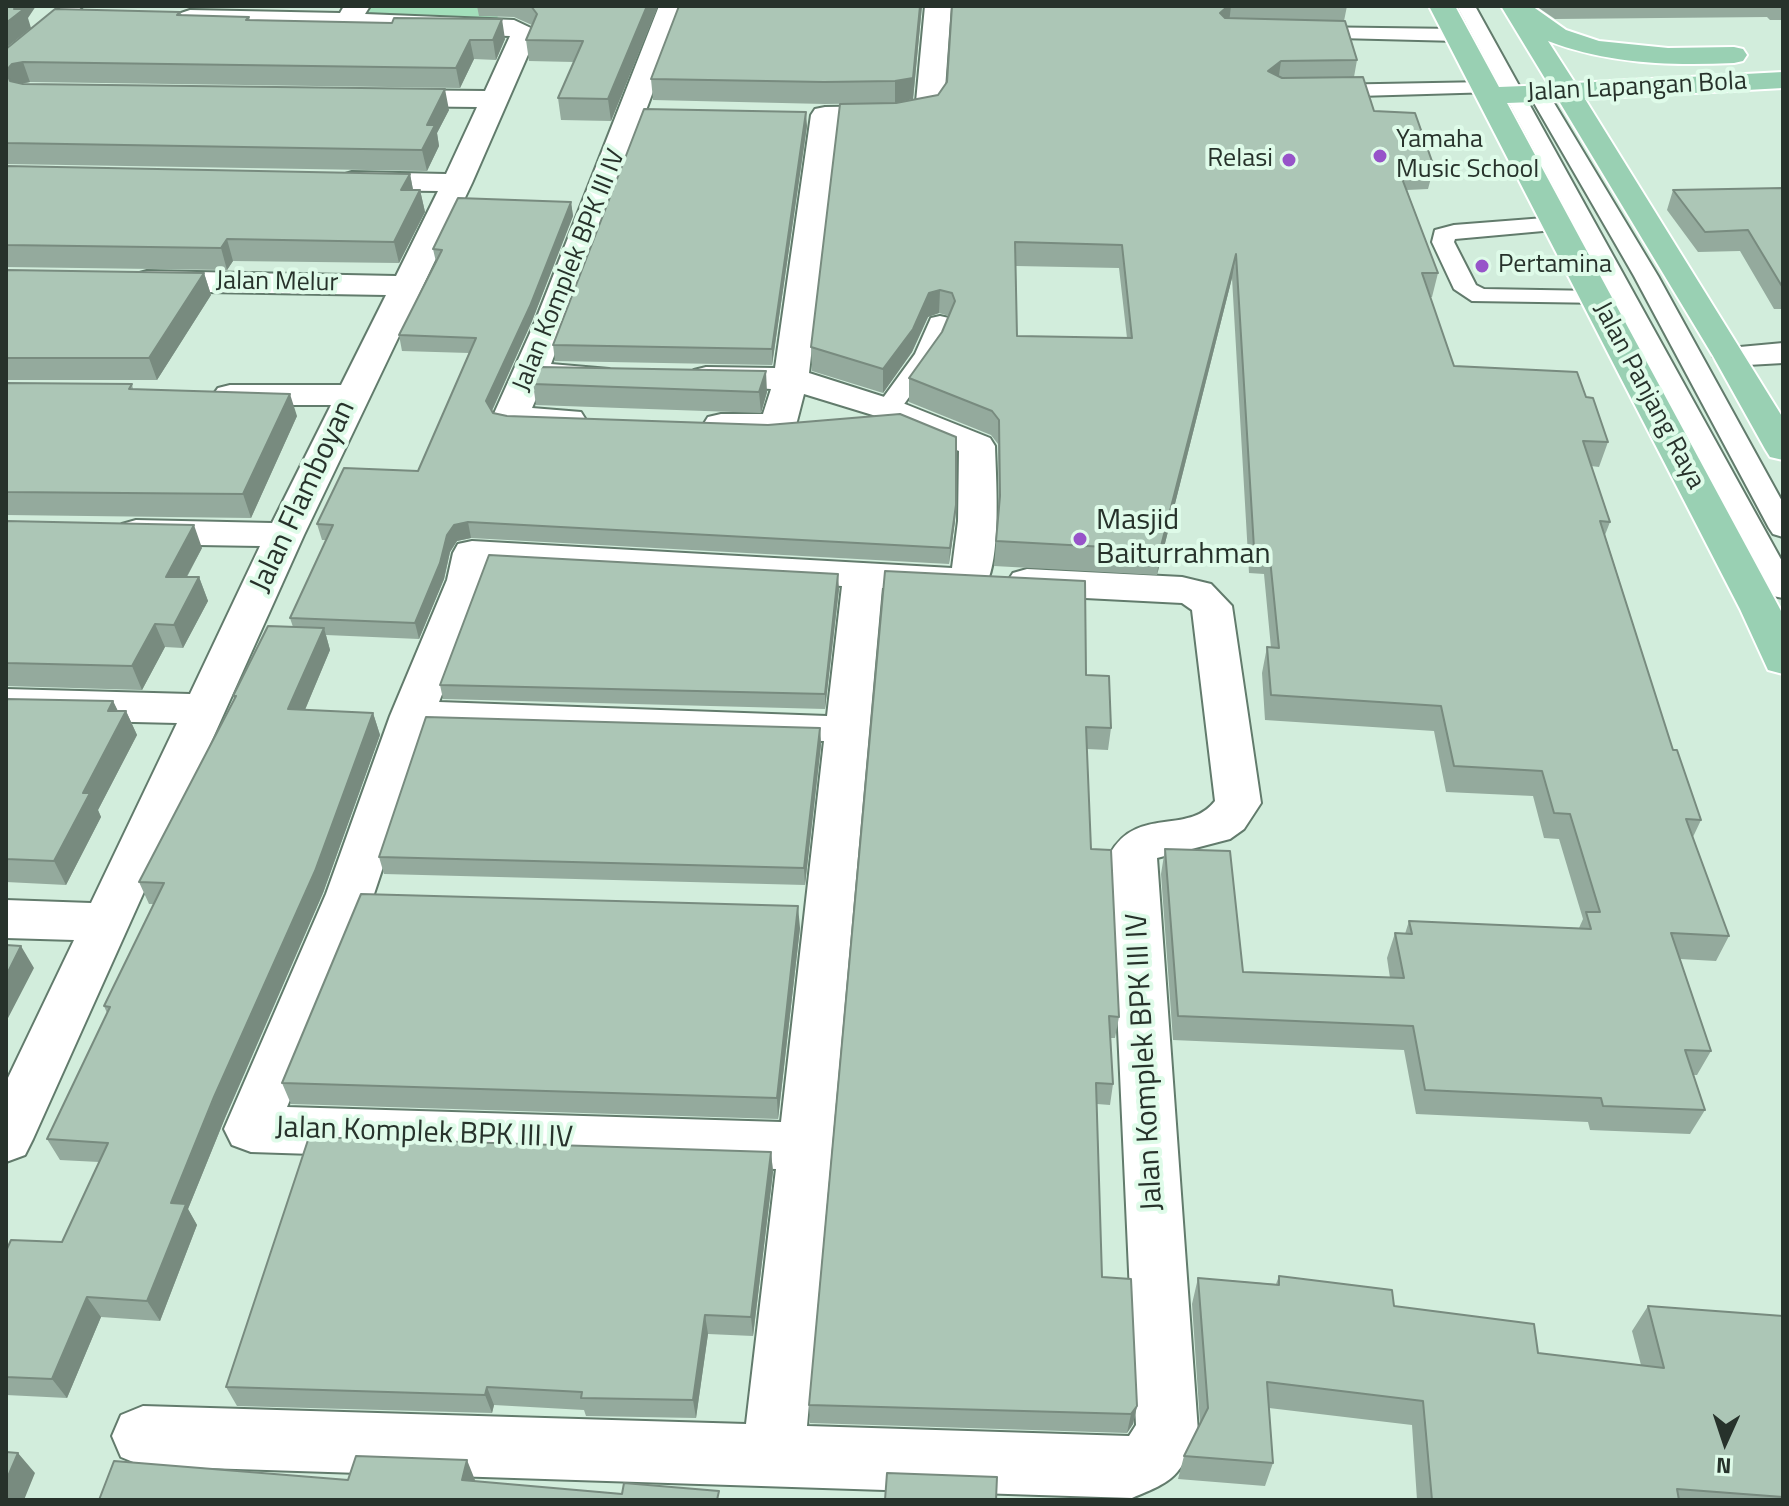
<!DOCTYPE html>
<html>
<head>
<meta charset="utf-8">
<style>
	body { margin:0 }
	#map { position:relative; width:1789px; height:1506px; overflow:hidden; background:#d2eddc; font-family:"Titillium Web",sans-serif }
	canvas { display:block }
	.frame { position:absolute; inset:0; border:8px solid #27322b; pointer-events:none }
	.north { position:absolute; left:1685px; top:1402px; width:80px; height:80px; -webkit-text-stroke:6px #dffbe9; paint-order:stroke; rotate:183deg; font-size:22px; font-weight:700; line-height:32px; text-align:center; color:#27322b }
	.north::after { content:''; display:block; margin:auto; width:28px; height:36px; background:#27322b; clip-path:polygon(50% 0,100% 100%,50% 72%,0 100%) }
</style>
</head>
<body>
<div id="map">
<canvas width="1789" height="1506"></canvas>
<div class="frame"></div>
<div class="north">N</div>
</div>
<script>
const ctx = document.querySelector('canvas').getContext('2d');
ctx.lineJoin = 'round';
function paint(path, color) { ctx.fillStyle = color; ctx.fill(path, 'evenodd'); }
function stroke(path, color, width, dash) { ctx.strokeStyle = color; ctx.lineWidth = width; ctx.lineCap = dash ? 'butt' : 'round'; ctx.setLineDash(dash || []); ctx.stroke(path); }
function label(font, color, halo, rows, align = 'center') {
  ctx.font = font + ' "Titillium Web",sans-serif'; ctx.lineWidth = 8; ctx.setLineDash([]); ctx.textBaseline = 'middle'; ctx.strokeStyle = halo; ctx.fillStyle = color; for (const [text, x, y, turn = 0] of rows) {
    ctx.save(); ctx.translate(x, y); ctx.rotate((+turn || 0) * Math.PI / 180); ctx.textAlign = isNaN(turn) ? turn : align; if (halo) ctx.strokeText(text, 0, 0); ctx.fillText(text, 0, 0); ctx.restore();
  }
}
const green = new Path2D(`
	M 370,6 L 499,6 L 497,22 L 364,15 Z`);
const lane = new Path2D(`
	M 63,6 L 83,6 L 13,66 L 6,68 L 6,52 Z
	M 1457,6 L 1475,6 L 1783,563 L 1783,598 L 1773,596 L 1769,589 Z
	M 1305,27 L 1458,29 L 1467,35 L 1458,41 L 1298,37 L 1296,33 L 1298,29 Z
	M 1487,82 L 1494,84 L 1497,88 L 1494,92 L 1325,97 L 1315,91 L 1325,85 Z
	M 1544,97 L 1554,103 L 1658,276 L 1783,503 L 1783,537 L 1773,534 L 1769,528 L 1634,276 L 1534,103 Z
	M 1557,217 L 1568,224 L 1565,229 L 1455,239 L 1454,242 L 1476,285 L 1484,289 L 1597,291 L 1605,293 L 1609,298 L 1605,303 L 1472,301 L 1454,289 L 1432,242 L 1435,230 L 1454,225 Z
	M 940,316 L 949,318 L 952,323 L 939,355 L 897,414 L 879,414 L 875,409 L 915,354 L 931,318 Z`);
const street = new Path2D(`
	M 344,6 L 370,6 L 365,14 L 514,20 L 533,29 L 537,34 L 472,183 L 304,535 L 33,1139 L 25,1155 L 6,1162 L 6,1082 L 74,940 L 6,938 L 6,900 L 91,903 L 177,723 L 6,719 L 6,689 L 190,694 L 260,546 L 136,544 L 122,540 L 117,532 L 122,524 L 136,520 L 272,523 L 331,405 L 230,405 L 218,402 L 213,395 L 218,388 L 230,385 L 341,385 L 386,295 L 147,291 L 136,288 L 131,281 L 136,274 L 147,271 L 396,276 L 438,191 L 352,190 L 342,187 L 337,181 L 342,175 L 352,172 L 446,174 L 477,107 L 388,106 L 378,104 L 374,98 L 378,92 L 388,90 L 485,91 L 510,36 L 190,26 L 181,23 L 177,18 L 181,13 L 190,10 L 340,13 Z
	M 659,6 L 685,6 L 551,364 L 609,369 L 614,376 L 609,383 L 597,386 L 542,385 L 532,408 L 581,412 L 586,420 L 581,428 L 568,431 L 497,426 L 492,418 L 535,322 Z
	M 925,6 L 951,6 L 944,103 L 935,115 L 895,122 L 838,123 L 809,373 L 900,402 L 990,438 L 995,446 C 996,480 1002,561 984,588 C 972,591 964,587 953,588 C 929,589 906,589 882,588 L 807,1426 L 1129,1436 L 1136,1425 L 1110,854 C 1137,805 1188,836 1215,801 L 1192,610 L 1182,603 L 1027,595 L 1013,591 L 1007,582 L 1013,573 L 1027,569 L 1182,577 L 1211,584 L 1232,606 L 1261,803 L 1244,829 L 1230,839 L 1157,858 L 1198,1432 C 1179,1477 1176,1480 1132,1498 L 143,1466 L 121,1457 L 112,1436 L 121,1415 L 143,1406 L 746,1424 L 776,1169 L 251,1152 L 232,1145 L 224,1129 L 326,894 L 390,716 L 447,580 L 453,553 L 458,544 L 472,541 L 952,568 L 958,521 L 959,451 L 876,416 L 804,394 L 796,425 L 791,433 C 766,439 733,439 708,433 L 703,425 L 708,417 L 721,414 L 763,414 L 771,389 L 694,384 L 689,377 L 694,370 L 706,367 L 775,368 L 811,115 L 815,109 L 825,107 L 895,106 L 916,102 ZM 489,566 L 842,586 L 827,716 L 439,702 L 487,580 ZM 428,731 L 824,741 L 781,1122 L 287,1107 L 374,894 Z
	M 1783,343 L 1783,363 L 1730,366 L 1718,363 L 1713,356 L 1718,349 Z`);
const primary = new Path2D(`
	M 1429,6 L 1455,6 L 1499,87 L 1549,85 L 1501,6 L 1532,6 L 1566,30 L 1599,41 L 1668,48 L 1734,47 L 1743,49 L 1747,55 L 1743,61 L 1734,63 C 1671,66 1608,64 1548,41 L 1575,83 L 1783,72 L 1783,88 L 1585,99 L 1783,418 L 1783,460 L 1770,457 L 1765,449 L 1713,356 L 1559,101 L 1507,103 L 1780,609 L 1783,615 L 1783,674 L 1768,670 L 1740,609 Z`);
const wall = new Path2D(`
	M 477,6 L 658,6 L 611,121 L 561,120 L 558,98 L 574,62 L 529,61 L 526,40 L 532,25 L 514,17 L 479,16 Z
	M 679,6 L 922,6 L 913,99 L 895,103 L 825,104 L 653,100 L 651,79 Z
	M 952,6 L 1347,6 L 1344,21 L 1357,60 L 1354,77 L 1374,111 L 1434,167 L 1428,189 L 1407,190 L 1438,273 L 1432,297 L 1430,297 L 1454,366 L 1586,397 L 1608,442 L 1599,467 L 1591,466 L 1610,522 L 1605,535 L 1673,750 L 1701,820 L 1693,837 L 1729,936 L 1716,961 L 1680,959 L 1711,1051 L 1697,1075 L 1693,1075 L 1705,1110 L 1690,1134 L 1590,1130 L 1588,1122 L 1416,1114 L 1404,1050 L 1173,1040 L 1161,874 L 1165,849 L 1243,972 L 1390,978 L 1387,958 L 1395,933 L 1405,934 L 1409,921 L 1579,928 L 1583,919 L 1559,839 L 1544,838 L 1533,796 L 1446,792 L 1434,731 L 1265,720 L 1262,673 L 1267,647 L 1271,648 L 1264,574 L 1249,573 L 1232,278 L 1157,575 L 994,566 L 999,511 L 998,444 L 991,435 L 909,402 L 909,378 L 942,332 L 949,316 L 939,313 L 928,317 L 912,352 L 883,393 L 812,371 L 811,347 L 896,103 L 938,95 L 947,82 ZM 1016,266 L 1119,268 L 1127,338 L 1017,336 Z
	M 1536,6 L 1783,6 L 1783,20 L 1770,20 L 1767,17 L 1555,19 Z
	M 180,12 L 182,15 L 249,17 L 250,20 L 505,39 L 496,60 L 474,59 L 460,88 L 30,82 L 22,84 L 449,110 L 437,133 L 439,146 L 427,171 L 6,164 L 6,49 Z
	M 807,126 L 772,365 L 555,361 L 553,345 Z
	M 6,166 L 410,174 L 413,190 L 420,190 L 425,212 L 399,263 L 233,261 L 227,270 L 6,267 Z
	M 1783,188 L 1783,309 L 1774,309 L 1740,251 L 1698,252 L 1667,210 L 1673,190 Z
	M 571,202 L 573,216 L 532,321 L 492,411 L 493,413 L 955,521 L 949,564 L 471,538 L 457,541 L 450,552 L 444,579 L 419,639 L 326,635 L 330,650 L 305,710 L 373,713 L 380,735 L 323,893 L 225,1118 L 188,1209 L 197,1225 L 160,1321 L 101,1317 L 67,1398 L 6,1395 L 6,1251 L 62,1242 L 99,1162 L 60,1160 L 47,1139 L 107,1013 L 104,1006 L 154,904 L 149,904 L 139,882 L 234,699 L 233,696 L 293,627 L 290,618 L 326,540 L 322,540 L 317,524 L 418,471 L 469,353 L 402,351 L 399,335 L 436,262 L 433,249 Z
	M 6,270 L 204,273 L 211,295 L 157,380 L 6,380 Z
	M 6,383 L 132,384 L 133,389 L 297,416 L 251,518 L 6,515 Z
	M 533,384 L 767,392 L 761,413 L 536,405 Z
	M 6,521 L 202,548 L 187,577 L 199,577 L 208,601 L 183,648 L 165,647 L 142,690 L 6,686 Z
	M 839,589 L 825,709 L 443,699 L 440,685 Z
	M 1086,675 L 1111,728 L 1108,750 L 1087,749 L 1091,849 L 1119,1017 L 1115,1038 L 1110,1038 L 1113,1084 L 1110,1105 L 1097,1104 L 1102,1277 L 1137,1406 L 1133,1424 L 1127,1433 L 810,1423 L 809,1405 Z
	M 6,699 L 113,701 L 118,711 L 126,711 L 137,735 L 98,810 L 101,817 L 66,885 L 6,882 Z
	M 820,728 L 821,745 L 805,885 L 384,874 L 379,857 Z
	M 800,928 L 778,1119 L 291,1104 L 282,1083 Z
	M 771,1152 L 773,1172 L 753,1336 L 708,1334 L 696,1418 L 586,1416 L 584,1410 L 494,1405 L 492,1413 L 237,1406 L 226,1387 Z
	M 1279,1276 L 1394,1306 L 1538,1353 L 1641,1365 L 1632,1331 L 1648,1306 L 1783,1316 L 1783,1500 L 1417,1500 L 1412,1425 L 1269,1408 L 1273,1463 L 1265,1486 L 1178,1479 L 1184,1456 L 1200,1423 L 1192,1304 L 1198,1278 L 1276,1284 Z`);
const shadedWall = new Path2D(`
	M 16,6 L 36,6 L 28,18 L 31,28 L 6,48 L 6,23 Z
	M 647,6 L 658,6 L 611,121 L 608,99 Z
	M 920,6 L 922,6 L 913,99 L 895,103 L 895,81 Z
	M 1228,6 L 1231,6 L 1229,23 L 1220,13 Z
	M 502,19 L 505,39 L 496,60 L 493,40 Z
	M 470,40 L 474,59 L 460,88 L 456,68 Z
	M 1281,61 L 1278,82 L 1268,71 Z
	M 23,62 L 30,82 L 19,84 L 14,91 L 6,71 L 12,64 Z
	M 445,89 L 449,110 L 437,133 L 439,146 L 427,171 L 422,150 L 427,125 Z
	M 806,112 L 807,126 L 772,365 L 772,349 Z
	M 410,174 L 414,195 L 401,190 Z
	M 420,190 L 425,212 L 399,263 L 394,242 Z
	M 571,202 L 573,216 L 532,321 L 489,417 L 486,401 Z
	M 227,239 L 233,261 L 227,270 L 221,248 Z
	M 1236,254 L 1232,278 L 1157,575 L 1160,550 Z
	M 204,273 L 211,295 L 157,380 L 149,358 Z
	M 940,290 L 939,313 L 928,317 L 912,352 L 883,393 L 883,369 L 929,293 Z
	M 766,371 L 767,392 L 761,413 L 759,392 Z
	M 290,394 L 297,416 L 251,518 L 243,494 Z
	M 956,505 L 955,521 L 949,564 L 950,548 Z
	M 468,522 L 471,538 L 457,541 L 450,552 L 444,579 L 419,639 L 415,623 L 447,535 L 454,525 Z
	M 194,525 L 202,548 L 174,600 L 166,577 Z
	M 838,574 L 839,589 L 825,709 L 825,694 Z
	M 199,577 L 208,601 L 183,648 L 174,625 Z
	M 155,624 L 165,647 L 142,690 L 132,666 Z
	M 324,628 L 330,650 L 296,731 L 288,709 Z
	M 113,701 L 122,720 L 126,711 L 137,735 L 98,810 L 101,817 L 66,885 L 54,861 L 83,793 L 108,711 Z
	M 373,713 L 380,735 L 323,893 L 225,1118 L 188,1209 L 197,1225 L 160,1321 L 147,1301 L 171,1203 Z
	M 820,728 L 821,745 L 805,885 L 804,868 Z
	M 798,906 L 800,928 L 778,1119 L 777,1098 Z
	M 21,946 L 34,968 L 6,1022 L 6,976 Z
	M 771,1152 L 773,1172 L 753,1336 L 751,1317 Z
	M 87,1297 L 101,1317 L 67,1398 L 52,1379 Z
	M 705,1315 L 708,1334 L 696,1418 L 693,1400 Z
	M 487,1387 L 494,1405 L 492,1413 L 485,1395 Z
	M 1137,1406 L 1133,1424 L 1127,1433 L 1131,1414 Z
	M 18,1453 L 35,1473 L 24,1500 L 6,1500 L 6,1481 Z
	M 467,1460 L 475,1480 L 470,1500 L 462,1480 Z`);
const building = new Path2D(`
	M 6,6 L 16,6 L 14,9 L 24,9 L 6,23 Z
	M 531,6 L 647,6 L 608,99 L 558,98 L 583,41 L 526,40 L 537,14 Z
	M 679,6 L 920,6 L 913,78 L 895,81 L 824,82 L 651,79 Z
	M 952,6 L 1228,6 L 1220,13 L 1225,18 L 1345,21 L 1357,60 L 1281,61 L 1268,71 L 1282,78 L 1363,77 L 1374,111 L 1415,113 L 1434,167 L 1398,168 L 1438,273 L 1422,273 L 1454,366 L 1577,372 L 1586,397 L 1593,398 L 1608,442 L 1583,441 L 1610,522 L 1600,521 L 1673,750 L 1677,750 L 1701,820 L 1686,819 L 1729,936 L 1671,933 L 1711,1051 L 1685,1050 L 1705,1110 L 1603,1106 L 1601,1098 L 1425,1090 L 1413,1026 L 1178,1016 L 1165,849 L 1230,851 L 1243,972 L 1404,978 L 1395,933 L 1412,934 L 1409,921 L 1591,929 L 1586,912 L 1600,912 L 1570,814 L 1554,813 L 1542,771 L 1454,766 L 1441,706 L 1271,695 L 1267,647 L 1279,648 L 1269,549 L 1254,548 L 1236,254 L 1160,550 L 996,541 L 1000,496 L 999,420 L 992,411 L 909,378 L 942,332 L 955,301 L 952,293 L 940,290 L 929,293 L 913,329 L 883,369 L 811,347 L 840,104 L 896,103 L 938,95 L 947,82 ZM 1015,242 L 1122,245 L 1132,338 L 1017,336 Z
	M 55,9 L 180,12 L 177,15 L 249,17 L 246,20 L 392,23 L 394,18 L 502,19 L 493,40 L 470,40 L 456,68 L 23,62 L 12,64 L 6,71 L 10,81 L 23,84 L 445,89 L 427,125 L 435,125 L 422,150 L 6,143 L 6,49 Z
	M 644,109 L 806,112 L 772,349 L 553,345 Z
	M 6,166 L 410,174 L 401,190 L 420,190 L 394,242 L 227,239 L 221,248 L 6,245 Z
	M 1783,188 L 1783,288 L 1748,230 L 1705,232 L 1673,190 Z
	M 458,198 L 571,202 L 530,306 L 486,401 L 493,413 L 507,416 L 768,425 L 900,414 L 956,437 L 956,505 L 950,548 L 468,522 L 454,525 L 447,535 L 440,563 L 415,623 L 290,618 L 333,525 L 317,524 L 344,468 L 418,471 L 476,338 L 399,335 L 442,250 L 433,249 Z
	M 6,270 L 204,273 L 149,358 L 6,358 Z
	M 540,367 L 766,371 L 759,392 L 533,384 Z
	M 6,383 L 132,384 L 129,389 L 290,394 L 243,494 L 6,492 Z
	M 6,521 L 194,525 L 166,577 L 199,577 L 174,625 L 155,624 L 132,666 L 6,663 Z
	M 489,555 L 838,574 L 825,694 L 440,685 Z
	M 885,571 L 1085,581 L 1086,675 L 1109,676 L 1111,728 L 1086,727 L 1091,849 L 1111,850 L 1119,1017 L 1109,1016 L 1113,1084 L 1096,1083 L 1102,1277 L 1131,1279 L 1137,1406 L 1131,1414 L 809,1405 Z
	M 268,626 L 324,628 L 288,709 L 373,713 L 315,871 L 214,1097 L 171,1203 L 186,1204 L 147,1301 L 87,1297 L 52,1379 L 6,1377 L 6,1251 L 11,1240 L 62,1242 L 108,1143 L 47,1139 L 110,1007 L 104,1006 L 164,883 L 139,882 L 236,696 L 233,696 Z
	M 6,699 L 113,701 L 108,711 L 126,711 L 83,793 L 90,793 L 54,861 L 6,859 Z
	M 426,717 L 820,728 L 804,868 L 379,857 Z
	M 361,894 L 798,906 L 777,1098 L 282,1083 Z
	M 6,945 L 21,946 L 6,976 Z
	M 309,1137 L 771,1152 L 751,1317 L 705,1315 L 693,1400 L 581,1398 L 582,1392 L 487,1387 L 485,1395 L 226,1387 Z
	M 1279,1276 L 1392,1290 L 1394,1306 L 1534,1324 L 1538,1353 L 1664,1368 L 1648,1306 L 1783,1316 L 1783,1497 L 1677,1489 L 1679,1500 L 1432,1500 L 1423,1401 L 1267,1382 L 1273,1463 L 1184,1456 L 1208,1408 L 1198,1278 L 1279,1285 Z
	M 6,1452 L 18,1453 L 6,1481 Z
	M 356,1456 L 467,1460 L 462,1480 L 622,1494 L 624,1483 L 719,1491 L 717,1500 L 99,1500 L 114,1461 L 348,1480 Z
	M 887,1473 L 997,1477 L 996,1500 L 885,1500 Z`);
const markers = [
	[1380,156,8,"#9754c9"],
	[1289,160,8,"#9754c9"],
	[1482,266,8,"#9754c9"],
	[1080,539,8,"#9754c9"]
];
const farStreetnames = [
	["Jalan Lapangan Bola",1637,88,-3],
	["Jalan Komplek BPK III IV",570,271,-68],
	["Jalan Melur",277,283,1],
	["Jalan Panjang Raya",1648,396,62]
];
const farPoinames = [
	["Yamaha",1396,141],
	["Music School",1396,171],
	["Relasi",1273,160,"right"],
	["Pertamina",1498,266]
];
const streetNames = [
	["Jalan Flamboyan",304,497,-65],
	["Jalan Komplek BPK III IV",1146,1062,-93],
	["Jalan Komplek BPK III IV",424,1134,2]
];
const poiNames = [
	["Masjid",1096,522],
	["Baiturrahman",1096,556]
];
paint(green, '#a3dfbb');
stroke(lane, '#627b6c', 4);
stroke(street, '#627b6c', 4);
stroke(primary, '#fff', 4);
paint(lane, '#fff');
paint(street, '#fff');
paint(primary, '#99d0b3');
paint(wall, '#94aa9d');
paint(shadedWall, '#788b7f');
paint(building, '#acc6b6');
stroke(building, '#788b7f', 2);
for (const [x, y, r, color] of markers) { const dot = new Path2D(); dot.arc(x, y, r, 0, 2 * Math.PI); ctx.fillStyle = color; ctx.fill(dot); stroke(dot, '#dffbe9', 3); }
label('26px', '#27322b', '#dffbe9', farStreetnames);
label('26px', '#27322b', '#dffbe9', farPoinames, 'left');
label('30px', '#27322b', '#dffbe9', streetNames);
label('30px', '#27322b', '#dffbe9', poiNames, 'left');
</script>
</body>
</html>
